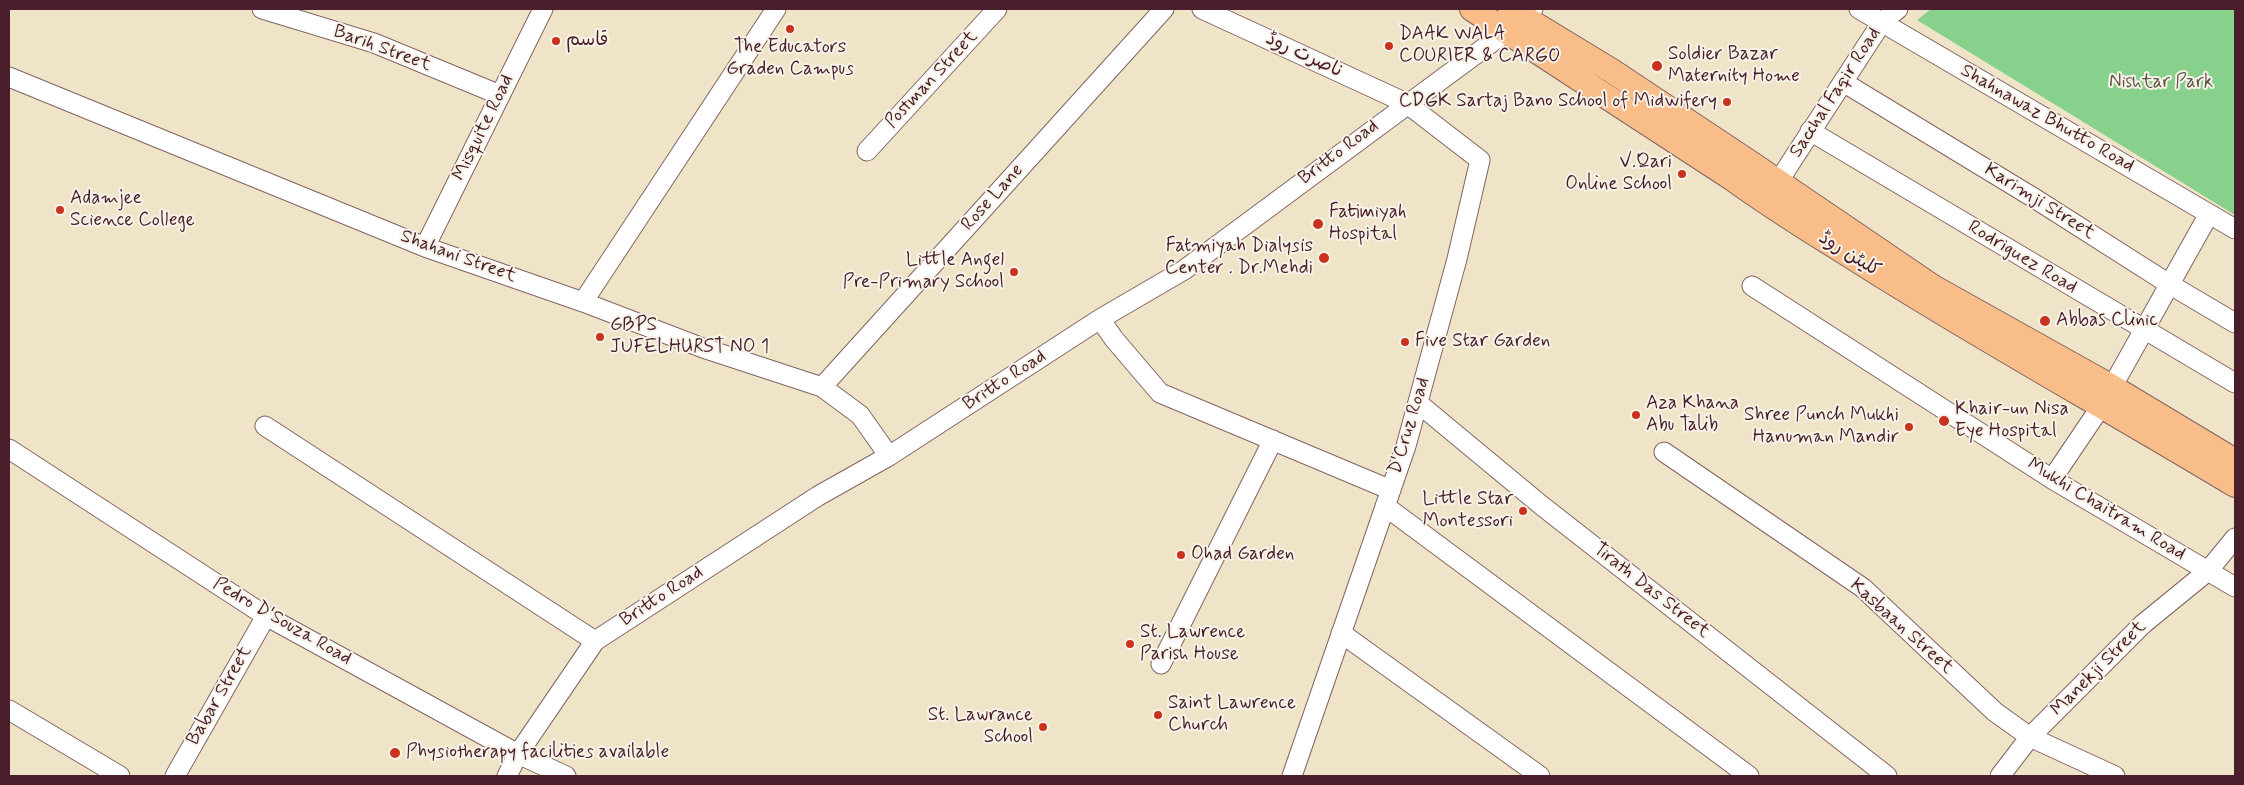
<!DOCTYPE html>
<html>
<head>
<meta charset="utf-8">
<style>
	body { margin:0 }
	#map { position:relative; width:2244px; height:785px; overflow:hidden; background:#efe4c8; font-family:Mynerve,sans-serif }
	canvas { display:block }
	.frame { position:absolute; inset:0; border:10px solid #4a1f2b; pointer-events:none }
</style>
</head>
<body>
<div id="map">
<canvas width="2244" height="785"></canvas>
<div class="frame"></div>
</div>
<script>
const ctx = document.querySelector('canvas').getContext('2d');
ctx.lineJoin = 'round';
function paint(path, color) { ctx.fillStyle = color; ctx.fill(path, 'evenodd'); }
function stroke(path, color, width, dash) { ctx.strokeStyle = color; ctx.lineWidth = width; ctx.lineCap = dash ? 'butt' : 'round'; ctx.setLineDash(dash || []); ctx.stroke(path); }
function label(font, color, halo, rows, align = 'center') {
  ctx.font = font + ' Mynerve,"Playpen Sans Arabic",sans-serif'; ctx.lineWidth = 4; ctx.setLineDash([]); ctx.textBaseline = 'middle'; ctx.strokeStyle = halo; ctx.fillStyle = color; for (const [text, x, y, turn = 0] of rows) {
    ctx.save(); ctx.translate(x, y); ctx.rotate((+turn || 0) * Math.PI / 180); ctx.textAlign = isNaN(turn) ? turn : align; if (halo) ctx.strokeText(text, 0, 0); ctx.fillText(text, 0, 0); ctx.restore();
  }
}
const green = new Path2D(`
	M 1931,9 L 2235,9 L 2235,215 L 1917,20 Z`);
const minor = new Path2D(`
	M 262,9 L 374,43 L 500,95
	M 1202,9 L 1406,103 L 1480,160 L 1457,259 L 1406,446 L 1292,776
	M 1859,9 L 2235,229
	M 9,77 L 425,247 L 583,302 L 703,348 L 822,387 L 860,415 L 889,456
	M 1843,82 L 2034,198 L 2169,284 L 2235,323
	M 1810,131 L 2235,383
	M 867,151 L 997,9
	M 1778,182 L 1882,22 L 1898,9
	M 425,247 L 543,9
	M 1752,286 L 2052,479 L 2235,587
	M 583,302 L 776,9
	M 1100,319 L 1114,339 L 1160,393 L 1391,490
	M 822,387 L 1164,9
	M 2112,387 L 2209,214
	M 1418,403 L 1541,505 L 1887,776
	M 265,426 L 595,641
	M 9,449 L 266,616 L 518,754 L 566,776
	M 1664,452 L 1863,588 L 1995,712 L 2030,737 L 2115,776
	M 2052,479 L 2102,405
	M 1385,506 L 1749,776
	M 1341,633 L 1540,776
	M 1161,664 L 1273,440
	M 9,710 L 120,776
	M 175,776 L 266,616
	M 507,776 L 518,754 L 595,641 L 818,496 L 889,456 L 1100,319 L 1184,270 L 1507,31 L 1533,9
	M 2000,776 L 2030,737 L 2143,624 L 2208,571 L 2235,538`);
const major = new Path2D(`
	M 1472,9 L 1733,179 C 1774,209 1817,235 1860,262 C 1983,340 2111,410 2235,485
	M 1510,9 L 1612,71 L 1752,164 L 1933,287 L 2112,387 L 2235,461`);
const markers = [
	[790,29,5,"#c8321e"],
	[556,41,5,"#c8321e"],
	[1389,46,5,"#c8321e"],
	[1657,66,6,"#c8321e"],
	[1727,102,5,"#c8321e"],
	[1682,174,5,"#c8321e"],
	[60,210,5,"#c8321e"],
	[1318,224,6,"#c8321e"],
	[1324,258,6,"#c8321e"],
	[1014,272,5,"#c8321e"],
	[2045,321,6,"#c8321e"],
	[600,337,5,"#c8321e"],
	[1405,342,5,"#c8321e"],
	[1636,415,5,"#c8321e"],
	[1944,421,6,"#c8321e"],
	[1909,427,5,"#c8321e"],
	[1523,511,5,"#c8321e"],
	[1181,555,5,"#c8321e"],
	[1130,644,5,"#c8321e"],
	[1158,715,5,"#c8321e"],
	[1043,727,5,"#c8321e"],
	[395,753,6,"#c8321e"]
];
const poiNames = [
	["DAAK WALA",1399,35],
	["COURIER & CARGO",1399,57],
	["قاسم",566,41],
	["The Educators",790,48,"center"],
	["Graden Campus",790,70,"center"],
	["Soldier Bazar",1668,55],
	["Maternity Home",1668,77],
	["CDGK Sartaj Bano School of Midwifery",1717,102,"right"],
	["V.Qari",1672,163,"right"],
	["Online School",1672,185,"right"],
	["Adamjee",70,199],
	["Science College",70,221],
	["Fatimiyah",1329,213],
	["Hospital",1329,235],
	["Fatmiyah Dialysis",1313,247,"right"],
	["Center . Dr.Mehdi",1313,269,"right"],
	["Little Angel",1004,261,"right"],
	["Pre-Primary School",1004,283,"right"],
	["Abbas Clinic",2056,321],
	["GBPS",610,326],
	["JUFELHURST NO 1",610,348],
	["Five Star Garden",1415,342],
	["Aza Khana",1646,404],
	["Abu Talib",1646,426],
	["Khair-un Nisa",1955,410],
	["Eye Hospital",1955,432],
	["Shree Punch Mukhi",1899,416,"right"],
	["Hanuman Mandir",1899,438,"right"],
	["Little Star",1513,500,"right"],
	["Montessori",1513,522,"right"],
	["Ohad Garden",1191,555],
	["St. Lawrence",1140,633],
	["Parish House",1140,655],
	["Saint Lawrence",1168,704],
	["Church",1168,726],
	["St. Lawrance",1033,716,"right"],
	["School",1033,738,"right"],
	["Physiotherapy facilities available",406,753]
];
const streetNames = [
	["Barih Street",382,49,20],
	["ناصرت روڈ",1304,56,25],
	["Postman Street",932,80,-47],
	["Sacchal Faqir Road",1836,93,-57],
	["Shahnawaz Bhutto Road",2047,119,30],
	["Misquite Road",484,128,-64],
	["Britto Road",1339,153,-37],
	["Rose Lane",993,198,-48],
	["Karimji Street",2039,202,32],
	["کلیٹن روڈ",1849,255,32],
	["Shahani Street",458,257,20],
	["Rodriguez Road",2022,258,31],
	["Britto Road",1005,381,-33],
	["D'Cruz Road",1410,426,-73],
	["Mukhi Chaitram Road",2106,510,31],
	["Tirath Das Street",1651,591,38],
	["Britto Road",662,597,-33],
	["Pedro D'Souza Road",282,622,30],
	["Kasbaan Street",1901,627,42],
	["Manekji Street",2099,669,-45],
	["Babar Street",220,696,-60]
];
const parkNames = [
	["Nishtar Park",2161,83]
];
paint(green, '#88d18c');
stroke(minor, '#846462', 21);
stroke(major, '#846462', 26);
stroke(minor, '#fff', 19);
stroke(major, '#f8bd88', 24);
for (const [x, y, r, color] of markers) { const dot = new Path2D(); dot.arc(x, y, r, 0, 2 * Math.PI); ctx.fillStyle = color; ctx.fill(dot); stroke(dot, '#f7f3e8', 2); }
label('19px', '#4a1f2b', '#f7f3e8', poiNames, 'left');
label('19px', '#4a1f2b', '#f7f3e8', streetNames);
label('19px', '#5d5448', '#f7f3e8', parkNames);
</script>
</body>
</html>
